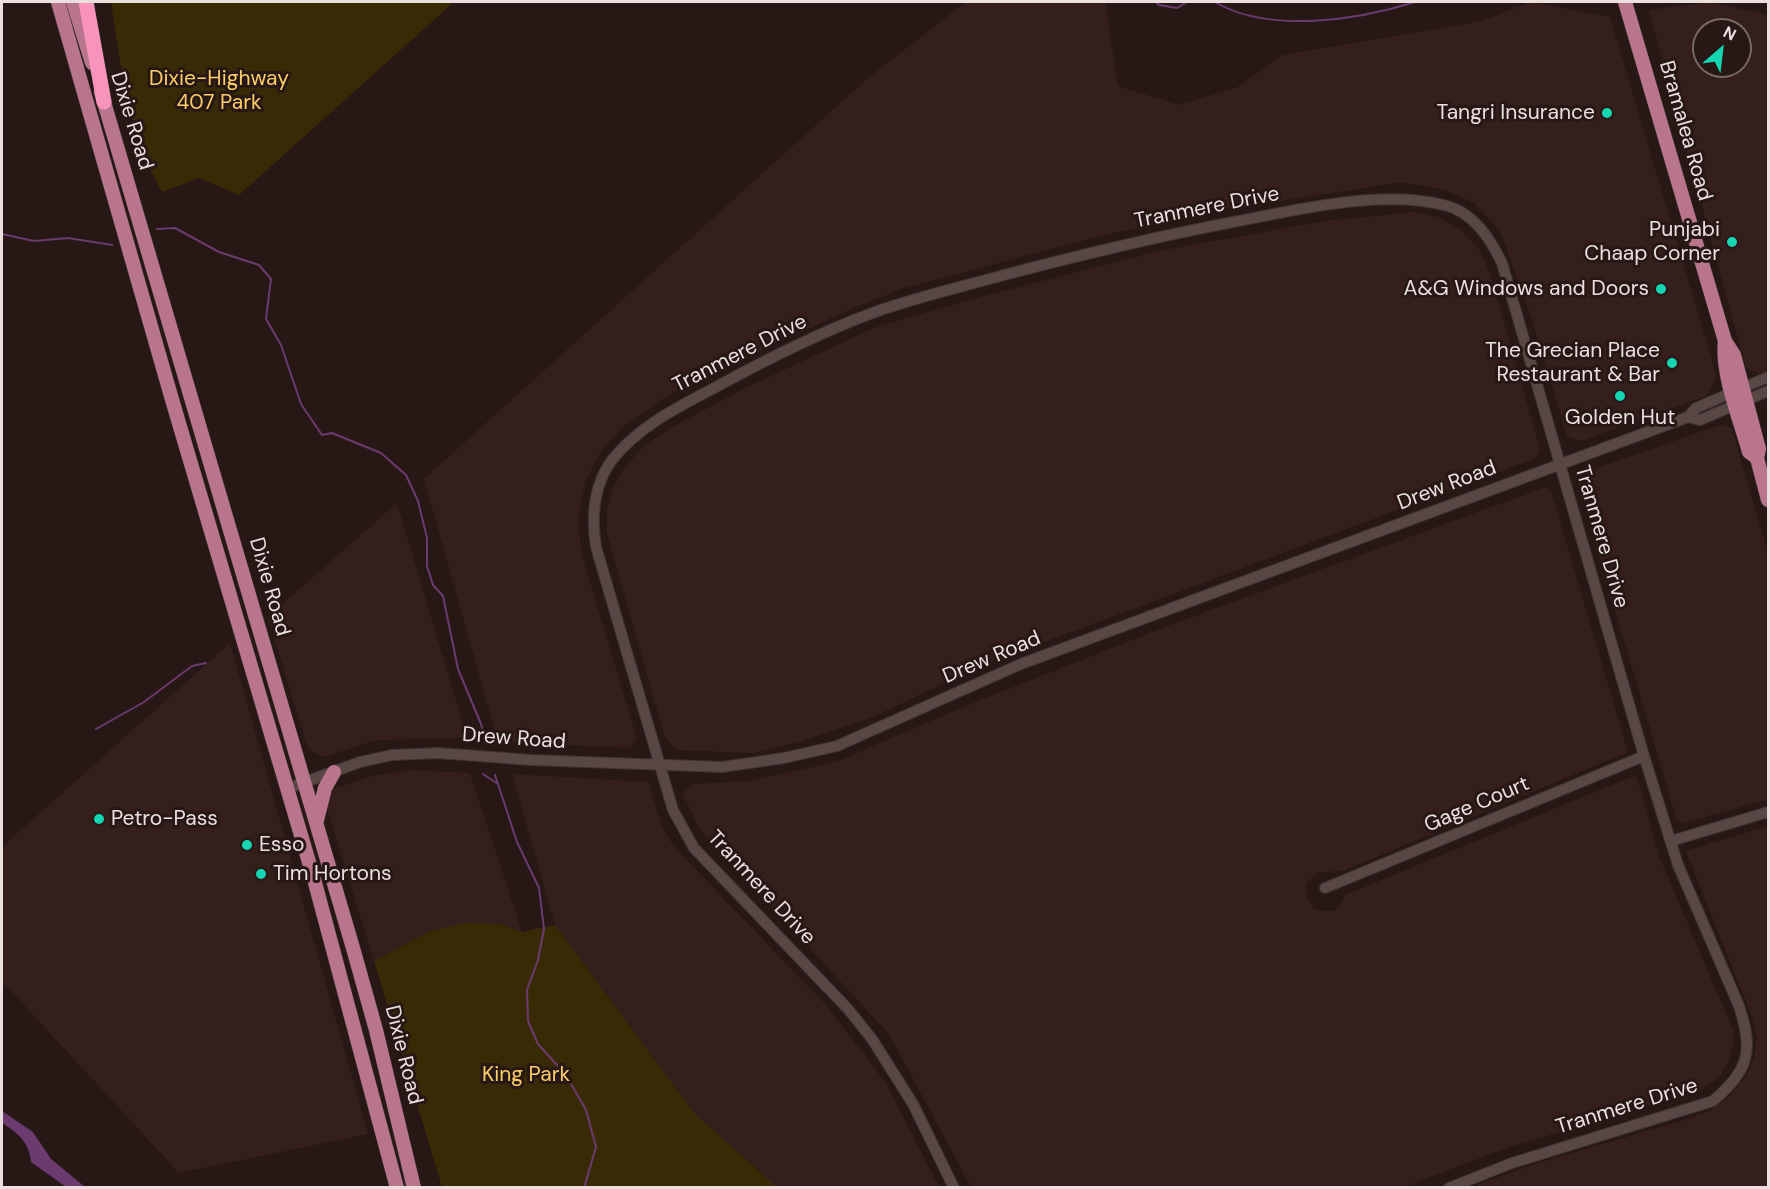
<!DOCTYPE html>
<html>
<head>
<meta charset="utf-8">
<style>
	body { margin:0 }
	#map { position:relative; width:1770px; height:1189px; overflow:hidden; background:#271816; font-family:"DM Sans",sans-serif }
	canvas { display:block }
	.frame { position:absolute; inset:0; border:3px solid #ebe0df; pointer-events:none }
	.north { position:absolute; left:1692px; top:18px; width:60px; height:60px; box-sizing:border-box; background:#271816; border:2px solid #756866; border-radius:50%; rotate:28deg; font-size:16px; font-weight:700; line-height:24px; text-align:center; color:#ebe0df }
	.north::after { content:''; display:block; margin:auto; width:21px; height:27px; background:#15d5b3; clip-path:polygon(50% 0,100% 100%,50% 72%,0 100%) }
</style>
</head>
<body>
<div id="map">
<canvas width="1770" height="1189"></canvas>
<div class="frame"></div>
<div class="north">N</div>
</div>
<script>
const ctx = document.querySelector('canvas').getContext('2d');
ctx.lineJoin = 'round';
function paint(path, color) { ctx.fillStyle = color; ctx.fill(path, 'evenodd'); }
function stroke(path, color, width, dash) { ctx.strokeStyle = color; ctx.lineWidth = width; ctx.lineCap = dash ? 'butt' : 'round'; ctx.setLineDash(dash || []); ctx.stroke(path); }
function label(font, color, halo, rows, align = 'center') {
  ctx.font = font + ' "DM Sans",sans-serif'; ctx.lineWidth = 6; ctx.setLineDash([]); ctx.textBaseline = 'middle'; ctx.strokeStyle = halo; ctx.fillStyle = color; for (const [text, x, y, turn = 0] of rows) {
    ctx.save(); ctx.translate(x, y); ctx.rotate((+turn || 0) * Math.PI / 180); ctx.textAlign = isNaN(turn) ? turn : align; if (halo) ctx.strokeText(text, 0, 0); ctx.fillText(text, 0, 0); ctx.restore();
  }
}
const built = new Path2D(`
	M 966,2 L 1105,2 L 1118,86 L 1179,105 L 1238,87 L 1282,55 L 1482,21 L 1531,2 L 1610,17 L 1717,377 L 1706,396 L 1581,441 L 1567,436 L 1531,317 L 1500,230 L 1473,202 L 1445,190 L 1401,182 L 1212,212 L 1100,236 L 901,289 L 844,312 L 672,393 L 621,428 L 601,451 L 585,482 L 578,517 L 581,552 L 637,739 L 630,748 L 498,742 L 424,479 L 867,79 Z
	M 1710,2 L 1768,15 L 1768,369 L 1760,374 L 1746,368 L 1649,10 ZM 1704,30 L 1740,30 L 1740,66 L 1704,66 Z
	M 1414,212 L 1438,217 L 1461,230 L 1479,249 L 1490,273 L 1540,449 L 1536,458 L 978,667 L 871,718 L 802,741 L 753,753 L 678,750 L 665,738 L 607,534 L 607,511 L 613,488 L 624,468 L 644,446 L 669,429 L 741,390 L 876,327 L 988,295 L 1159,251 L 1325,221 Z
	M 1723,424 L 1732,429 L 1768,553 L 1768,799 L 1684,823 L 1677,820 L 1576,478 L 1577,475 Z
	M 1546,487 L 1551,491 L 1628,752 L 1345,870 L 1317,873 L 1307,883 L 1306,896 L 1313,908 L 1319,911 L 1333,911 L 1339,907 L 1345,895 L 1636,775 L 1659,856 L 1733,1030 L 1733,1046 L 1729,1061 L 1721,1075 L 1709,1085 L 1695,1092 L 1509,1147 L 1404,1187 L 971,1187 L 889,1034 L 700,830 L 683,794 L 692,784 L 748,781 L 836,762 L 973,703 L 1165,627 Z
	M 397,503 L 467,738 L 376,740 L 323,757 L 308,749 L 268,617 Z
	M 230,643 L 368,1134 L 179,1173 L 2,981 L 2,847 Z
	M 412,770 L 470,773 L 522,932 L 499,924 L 428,932 L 374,961 L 326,805 L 333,789 L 373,776 Z
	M 512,774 L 648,782 L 662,827 L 674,847 L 825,1004 L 886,1083 L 939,1187 L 777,1187 L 695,1114 L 555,925 Z
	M 1768,826 L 1768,1187 L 1472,1187 L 1534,1164 L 1685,1120 L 1709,1111 L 1730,1096 L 1746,1076 L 1754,1058 L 1757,1037 L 1752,1017 L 1686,851 Z`);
const green = new Path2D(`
	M 111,2 L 454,2 L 239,195 L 199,178 L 162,192 C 129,133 121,67 111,2 Z
	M 465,923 L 499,924 L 522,932 L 555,925 L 695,1114 L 777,1187 L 442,1187 L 374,961 L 428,932 Z`);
const water = new Path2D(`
	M 2,1111 L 33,1132 L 51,1159 L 85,1187 L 66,1187 L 31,1162 C 29,1142 18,1133 2,1123 Z`);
const stream = new Path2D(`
	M 1156,2 L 1159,5 L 1177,8 L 1187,2
	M 1215,2 C 1269,34 1358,20 1415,2
	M 157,229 L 175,228 L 219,252 L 259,265 L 271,279 L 266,319 L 281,345 L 301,404 L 322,435 L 332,433 L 381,453 L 406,475 L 418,501 L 427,538 L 427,566 L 433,585 L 443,596 L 458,669 L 481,724 L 485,740
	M 2,234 L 34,241 L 68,238 L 112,245
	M 96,729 L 144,702 L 192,666 L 206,663
	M 483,774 L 498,784
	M 495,775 L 517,842 L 539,888 L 544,929 L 538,960 L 527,990 L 528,1021 L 538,1044 L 566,1075 L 586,1110 L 596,1147 L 584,1188`);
const minor = new Path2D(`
	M 1688,417 L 1700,420 L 1768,391
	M 286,789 L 360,762 L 392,755 L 438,753 L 531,760 L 722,767 L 784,758 L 837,746 L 1021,664 L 1688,417 L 1696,408 L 1768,377
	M 1671,841 L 1768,812
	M 1325,888 L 1644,756
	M 954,1188 L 913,1104 L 872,1039 L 848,1009 L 694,848 L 673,810 L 596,547 C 591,516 593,486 612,460 C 639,426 678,407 716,387 C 767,359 821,332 875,312 C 917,297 961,287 1004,275 C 1080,255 1155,237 1233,222 C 1297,210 1379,189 1444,205 C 1473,212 1490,238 1502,263 L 1644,756 L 1678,865 L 1739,1006 C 1754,1051 1749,1070 1713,1101 L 1512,1163 L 1449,1188`);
const major = new Path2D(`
	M 58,2 L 173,403 L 314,879 L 397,1188
	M 73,2 L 92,63
	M 1625,2 L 1725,341 L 1734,355 L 1759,449 L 1757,458 L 1768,500
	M 101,92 L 353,948 L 376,1030 L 414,1188
	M 1725,341 C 1721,374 1740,419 1749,452 L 1757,458
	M 317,820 L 325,788 L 334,772`);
const highway = new Path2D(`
	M 86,2 L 104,102`);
const markers = [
	[1607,113,6,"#15d5b3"],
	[1732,242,6,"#15d5b3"],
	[1661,289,6,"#15d5b3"],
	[1672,363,6,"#15d5b3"],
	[1620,396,6,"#15d5b3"],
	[99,819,6,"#15d5b3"],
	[247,845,6,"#15d5b3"],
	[261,874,6,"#15d5b3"]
];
const parkNames = [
	["Dixie-Highway",219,79],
	["407 Park",219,103],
	["King Park",526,1075]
];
const poiNames = [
	["Tangri Insurance",1595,113],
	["Punjabi",1720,230],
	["Chaap Corner",1720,254],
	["A&G Windows and Doors",1649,289],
	["The Grecian Place",1660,351],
	["Restaurant & Bar",1660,375],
	["Golden Hut",1620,418,"center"],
	["Petro-Pass",111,819,"left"],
	["Esso",259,845,"left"],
	["Tim Hortons",273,874,"left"]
];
const streetNames = [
	["Dixie Road",131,121,73],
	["Bramalea Road",1685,131,74],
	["Tranmere Drive",1207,208,-11],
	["Tranmere Drive",740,354,-27],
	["Drew Road",1447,486,-21],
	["Tranmere Drive",1601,537,74],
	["Dixie Road",269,587,74],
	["Drew Road",992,658,-23],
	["Drew Road",514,739,4],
	["Gage Court",1477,805,-23],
	["Tranmere Drive",761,888,47],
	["Dixie Road",403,1055,76],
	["Tranmere Drive",1627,1107,-17]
];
paint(built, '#351f1d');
paint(green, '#392a06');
paint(water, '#6b3a6e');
stroke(stream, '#6b3a6e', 2);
stroke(minor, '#3f3433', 12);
stroke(major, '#3f3433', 15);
stroke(highway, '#3f3433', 16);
stroke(minor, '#594745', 10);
stroke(major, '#b8758c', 14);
stroke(highway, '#f894bc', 15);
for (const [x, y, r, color] of markers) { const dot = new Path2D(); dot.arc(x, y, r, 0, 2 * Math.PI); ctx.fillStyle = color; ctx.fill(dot); stroke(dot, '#271816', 2); }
label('21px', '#fcce68', '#271816', parkNames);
label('21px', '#ebe0df', '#271816', poiNames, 'right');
label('21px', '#ebe0df', '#271816', streetNames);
</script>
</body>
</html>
